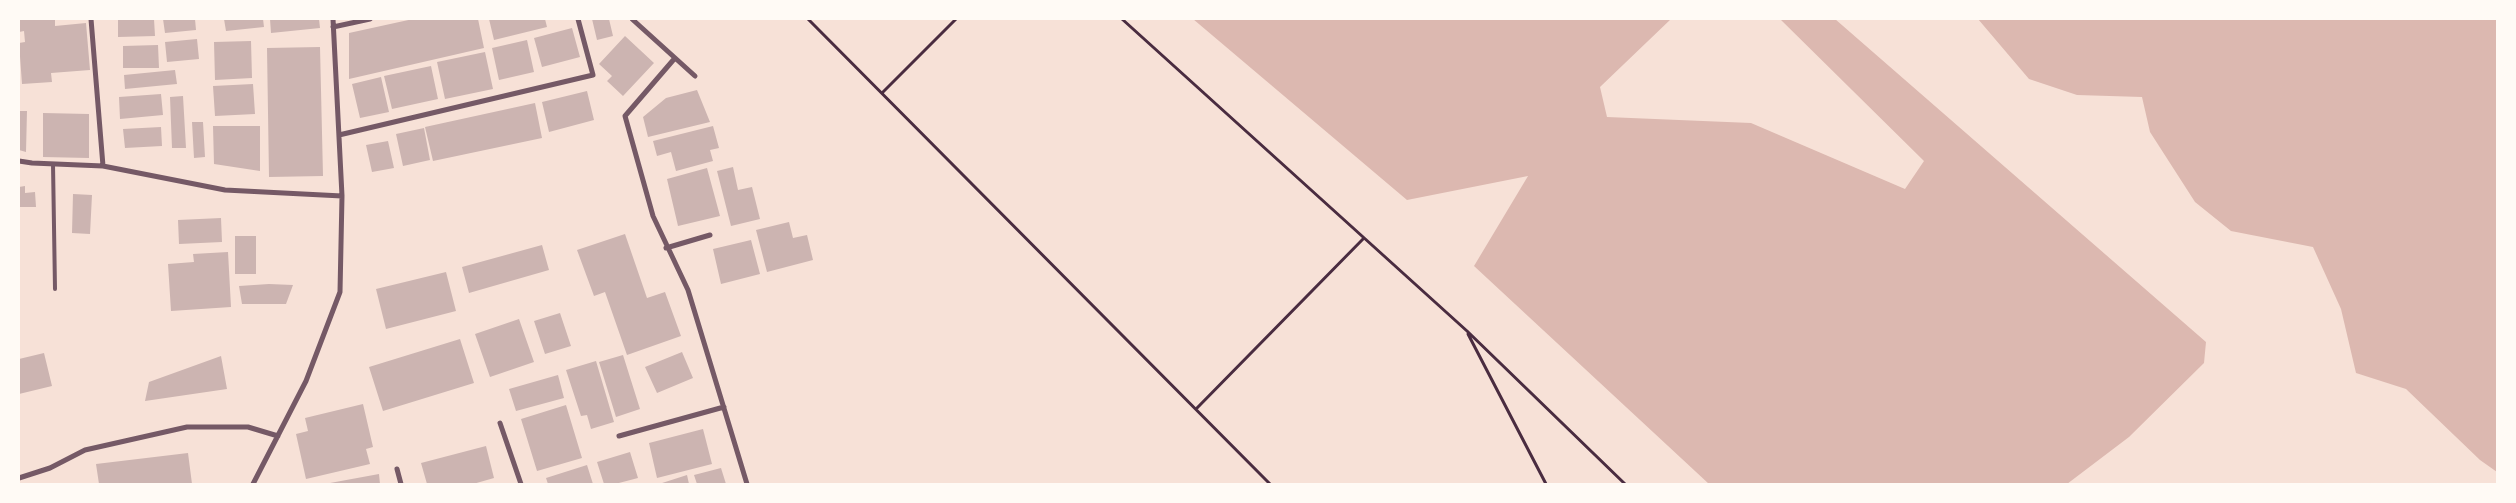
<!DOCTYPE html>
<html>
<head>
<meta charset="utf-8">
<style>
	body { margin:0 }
	#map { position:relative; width:2516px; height:503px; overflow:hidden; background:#f7e1d7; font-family:Montserrat,sans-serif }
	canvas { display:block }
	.frame { position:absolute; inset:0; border:20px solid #fffaf5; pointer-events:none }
</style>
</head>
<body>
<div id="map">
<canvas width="2516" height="503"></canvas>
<div class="frame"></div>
</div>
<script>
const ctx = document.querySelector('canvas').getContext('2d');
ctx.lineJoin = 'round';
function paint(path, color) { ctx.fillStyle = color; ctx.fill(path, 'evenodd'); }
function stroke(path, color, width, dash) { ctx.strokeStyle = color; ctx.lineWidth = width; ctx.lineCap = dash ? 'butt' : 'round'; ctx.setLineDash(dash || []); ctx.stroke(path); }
const water = new Path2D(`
	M 1193,19 L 1671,19 L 1600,87 L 1607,117 L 1751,123 L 1905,189 L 1924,161 L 1780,19 L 1835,19 L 2206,342 L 2204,363 L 2129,437 L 2067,484 L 1709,484 L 1474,266 L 1528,176 L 1407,200 Z
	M 1978,19 L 2497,19 L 2497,472 L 2480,460 L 2406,389 L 2356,373 L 2341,309 L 2313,247 L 2231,231 L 2195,202 L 2150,132 L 2142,97 L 2077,95 L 2029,79 Z`);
const building = new Path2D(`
	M 19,19 L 55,19 L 55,26 L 86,23 L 90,70 L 51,73 L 52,82 L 22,84 L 19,43 L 25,42 L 24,31 L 19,32 Z
	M 118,19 L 154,19 L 155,36 L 118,37 Z
	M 163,19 L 195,19 L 196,30 L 165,33 Z
	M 224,19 L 263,19 L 264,27 L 226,31 Z
	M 270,19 L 319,19 L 320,28 L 271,33 Z
	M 413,19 L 478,19 L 484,48 L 349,79 L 349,33 Z
	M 489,19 L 545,19 L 547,27 L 494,40 Z
	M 592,19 L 609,19 L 613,36 L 597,40 Z
	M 572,28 L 580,57 L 542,67 L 534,38 Z
	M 625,36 L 654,63 L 623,96 L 607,81 L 612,76 L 599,64 Z
	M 197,39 L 199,59 L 167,62 L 165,42 Z
	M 527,40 L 534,72 L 499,80 L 492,48 Z
	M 251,41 L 252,78 L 215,80 L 214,42 Z
	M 158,45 L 159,68 L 123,68 L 123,46 Z
	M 320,47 L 323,176 L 269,177 L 267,48 Z
	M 485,52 L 493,89 L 445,99 L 437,62 Z
	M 431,66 L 438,99 L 392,109 L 384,76 Z
	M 175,70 L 177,84 L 125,89 L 124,75 Z
	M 381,77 L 389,112 L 360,118 L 352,84 Z
	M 253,84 L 255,114 L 215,116 L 213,86 Z
	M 697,90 L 710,122 L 648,137 L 643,117 L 666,98 Z
	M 587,91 L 594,120 L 549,132 L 542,102 Z
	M 161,94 L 163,115 L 120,119 L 119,97 Z
	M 183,96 L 186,148 L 172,148 L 170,97 Z
	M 535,103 L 542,138 L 433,161 L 425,127 Z
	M 19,111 L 27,111 L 26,152 L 19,150 Z
	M 43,113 L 89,114 L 89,158 L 43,157 Z
	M 192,122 L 203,122 L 205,157 L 194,158 Z
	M 213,126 L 260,126 L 260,171 L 214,164 Z
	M 713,126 L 719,148 L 710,150 L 713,161 L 676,171 L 671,152 L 657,156 L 653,141 Z
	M 161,127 L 162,146 L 125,148 L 123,129 Z
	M 424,128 L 430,160 L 403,166 L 396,134 Z
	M 388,141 L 394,168 L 372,172 L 366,145 Z
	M 733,167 L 738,190 L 752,187 L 760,219 L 731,226 L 717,171 Z
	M 707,168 L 720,216 L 678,226 L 667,179 Z
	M 25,186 L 25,193 L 35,192 L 36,207 L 19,207 L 19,187 Z
	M 73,194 L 92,195 L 90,234 L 72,233 Z
	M 221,218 L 222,242 L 179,244 L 178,220 Z
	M 789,222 L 793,238 L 807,235 L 813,260 L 767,272 L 756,230 Z
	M 625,234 L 647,298 L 665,292 L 681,336 L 627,355 L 605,292 L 594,296 L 577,250 Z
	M 235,236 L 256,236 L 256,274 L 235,274 Z
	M 751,240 L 760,274 L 721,284 L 713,249 Z
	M 542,245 L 549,270 L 469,293 L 462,267 Z
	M 228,252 L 231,307 L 171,311 L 168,264 L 194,262 L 193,254 Z
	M 446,272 L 456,311 L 386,329 L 376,289 Z
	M 269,284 L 293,285 L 286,304 L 242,304 L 239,286 Z
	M 560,313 L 571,346 L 545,354 L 534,321 Z
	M 519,319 L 534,362 L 490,377 L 475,334 Z
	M 460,339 L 474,383 L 383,411 L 369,367 Z
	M 682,352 L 693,378 L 657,393 L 645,367 Z
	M 44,353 L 52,386 L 19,394 L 19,359 Z
	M 623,355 L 640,409 L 616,417 L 599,362 Z
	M 221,356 L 227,389 L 145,401 L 149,382 Z
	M 596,361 L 614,422 L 591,429 L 587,415 L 581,416 L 566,370 Z
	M 558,375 L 564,398 L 516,411 L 509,389 Z
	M 363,404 L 373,447 L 366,449 L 370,464 L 306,479 L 296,434 L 308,431 L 305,418 Z
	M 566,405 L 582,458 L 537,471 L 521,419 Z
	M 703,429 L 712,464 L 657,478 L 649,443 Z
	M 486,446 L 494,478 L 473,484 L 427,484 L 421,463 Z
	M 630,452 L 638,478 L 615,484 L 604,484 L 597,462 Z
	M 188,453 L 192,484 L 99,484 L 96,464 Z
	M 587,465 L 593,484 L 548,484 L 546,478 Z
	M 721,468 L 726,484 L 697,484 L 694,475 Z
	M 379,474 L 380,484 L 330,484 L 330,483 Z
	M 687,475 L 689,484 L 659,484 Z`);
const path = new Path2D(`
	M 808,19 L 1270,484
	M 1122,19 L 1467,331 L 1625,484
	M 883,92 L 956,19
	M 1468,334 L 1546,484
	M 1197,408 L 1364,238`);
const service = new Path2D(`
	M 53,164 L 55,289`);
const minor = new Path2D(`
	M 91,19 L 103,166
	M 632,19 L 695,76
	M 333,27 L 370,19
	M 675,58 L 625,116 L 653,216 L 688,290 L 747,484
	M 339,135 L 593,75 L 578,19
	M 19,161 L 32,163 L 103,166 L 225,190 L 342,196
	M 666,248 L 710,235
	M 500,423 L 521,484
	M 619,436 L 724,407
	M 397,469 L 401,484
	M 19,478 L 50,468 L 85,450 L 187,427 L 248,427 L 278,436
	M 253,484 L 306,381 L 340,292 L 342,196 L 333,19`);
paint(water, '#dcb8b0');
paint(building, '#ccb4b1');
stroke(path, '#4a2c40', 3);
stroke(service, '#755966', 4);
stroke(minor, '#755966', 5);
</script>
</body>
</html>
